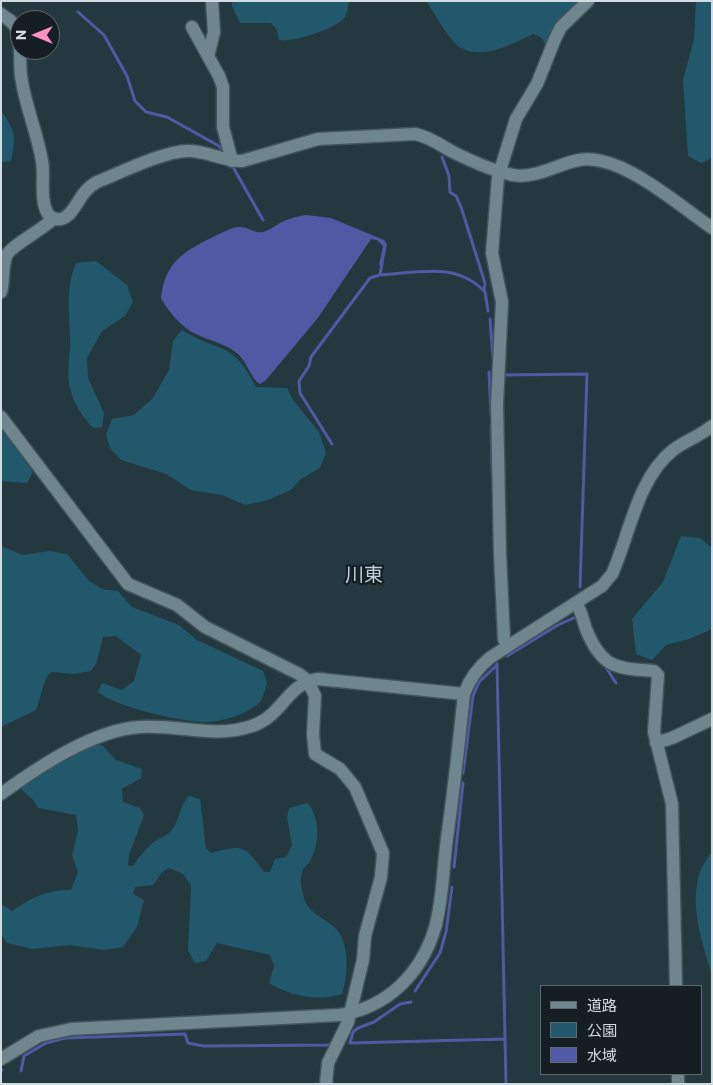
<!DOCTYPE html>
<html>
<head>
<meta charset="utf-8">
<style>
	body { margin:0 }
	#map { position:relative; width:713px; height:1085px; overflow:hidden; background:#243840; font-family:Commissioner,"Noto Sans JP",sans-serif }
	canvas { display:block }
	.frame { position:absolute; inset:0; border:2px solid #d0dce1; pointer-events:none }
	.legend { position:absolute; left:540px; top:985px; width:162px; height:90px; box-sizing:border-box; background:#151e22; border:1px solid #606a6e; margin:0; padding:6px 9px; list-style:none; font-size:15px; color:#d0dce1 }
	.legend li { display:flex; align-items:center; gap:10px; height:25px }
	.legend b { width:25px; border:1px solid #606a6e }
	.north { position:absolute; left:10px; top:10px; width:50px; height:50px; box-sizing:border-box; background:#151e22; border:1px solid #606a6e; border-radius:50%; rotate:270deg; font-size:14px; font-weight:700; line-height:20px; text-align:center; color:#d0dce1 }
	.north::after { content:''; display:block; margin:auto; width:18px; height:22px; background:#fc8fc3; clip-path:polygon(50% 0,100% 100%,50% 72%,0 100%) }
</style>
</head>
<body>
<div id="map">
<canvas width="713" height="1085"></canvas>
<div class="frame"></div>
<ul class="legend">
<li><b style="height:6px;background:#6f868f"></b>道路</li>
<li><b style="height:14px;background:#22586b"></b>公園</li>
<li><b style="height:14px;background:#505aa4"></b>水域</li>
</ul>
<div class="north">N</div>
</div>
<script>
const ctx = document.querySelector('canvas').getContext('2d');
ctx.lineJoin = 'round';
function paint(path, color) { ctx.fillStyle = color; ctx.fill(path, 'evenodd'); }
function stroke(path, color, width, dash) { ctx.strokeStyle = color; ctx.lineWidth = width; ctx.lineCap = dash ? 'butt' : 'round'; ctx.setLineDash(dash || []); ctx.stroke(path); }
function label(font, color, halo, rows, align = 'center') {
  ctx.font = font + ' Commissioner,"Noto Sans JP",sans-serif'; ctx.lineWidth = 4.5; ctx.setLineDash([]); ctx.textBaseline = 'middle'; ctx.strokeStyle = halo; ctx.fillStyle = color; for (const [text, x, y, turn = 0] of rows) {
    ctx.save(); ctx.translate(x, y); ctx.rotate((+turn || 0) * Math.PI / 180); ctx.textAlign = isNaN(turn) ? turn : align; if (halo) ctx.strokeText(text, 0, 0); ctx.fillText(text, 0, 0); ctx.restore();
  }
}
const green = new Path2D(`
	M 232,1 L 349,1 C 348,6 347,13 345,17 C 337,29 291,43 279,40 L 277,30 L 271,23 L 240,23 L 232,6 Z
	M 426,1 L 590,1 L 546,46 L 542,38 L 533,34 C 512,44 484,60 461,48 C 450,42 434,12 426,1 Z
	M 696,1 L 712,1 L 712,158 L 701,163 L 688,156 L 683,80 L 694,39 Z
	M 1,111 C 16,131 16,137 11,161 L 1,162 Z
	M 96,261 L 127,285 L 133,302 L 125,316 L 102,331 L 87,358 L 88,378 L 104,413 L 102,427 L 93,428 C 84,418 75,406 71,392 C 65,374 71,356 70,338 C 70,310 65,290 76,263 Z
	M 182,330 C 220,354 232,339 256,387 L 287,388 L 293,400 L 319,432 L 326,453 L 320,468 L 301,479 L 291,490 L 268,500 L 245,505 L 222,495 L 191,490 L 166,474 L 121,460 L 110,448 L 106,435 L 112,419 L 134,415 L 153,398 L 169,370 L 173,341 Z
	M 1,429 L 33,472 L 27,483 L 1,481 Z
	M 681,536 L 700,538 L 712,548 L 712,629 L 689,639 L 666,645 L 652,660 L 636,654 L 632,619 L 663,582 Z
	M 1,546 L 23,555 L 49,551 L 67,554 L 89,581 L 102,589 L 118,591 L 132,607 L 179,625 L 197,640 L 263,671 L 267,683 C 265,689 263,700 258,704 C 243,716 219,723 200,722 C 176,720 116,707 98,692 L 102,683 L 122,690 L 134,681 L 141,655 L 116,636 L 103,637 L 96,664 L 91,671 L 74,674 L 51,672 C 43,679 41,699 36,710 L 1,727 Z
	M 96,743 L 103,746 L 116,760 L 142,769 L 141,778 L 122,789 L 123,802 L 140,808 L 144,815 L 129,855 L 128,865 L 133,866 C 139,857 145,849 154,842 C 159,838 167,836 171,831 C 180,820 179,806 189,796 L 200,799 L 206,848 L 211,853 C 244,845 243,844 264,872 L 270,872 L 275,859 L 286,857 L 292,845 L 287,818 L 289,808 L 307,803 C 320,816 320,843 311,859 C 309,864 304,867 302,872 C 300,879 301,887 303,894 C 306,914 324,916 336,929 C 350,945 348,975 342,994 C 318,1002 290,996 269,983 L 274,966 L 270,955 L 217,943 L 206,961 L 195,963 L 188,951 L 191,885 L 183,874 L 169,868 L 162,872 L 153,885 L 135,887 L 133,894 L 144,900 L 137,927 L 123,947 L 104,950 L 70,945 L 32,949 L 7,943 L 1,934 L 1,904 L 12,911 C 32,897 47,890 71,890 L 78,872 L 72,855 L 78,831 L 76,815 L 38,808 L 33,800 L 21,789 L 24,781 Z
	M 712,851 L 712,974 C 702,943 690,907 699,875 C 701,867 708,858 712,851 Z`);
const water = new Path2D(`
	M 306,215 L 331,218 L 384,240 L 387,244 L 383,265 L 379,265 L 383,246 L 377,240 L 371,239 L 317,319 L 266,380 L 260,384 C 252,380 247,362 238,354 C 225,343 210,341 196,334 C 182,328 168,311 161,298 C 165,262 183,252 213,237 C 220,234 230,228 238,227 C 248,226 254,234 263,232 C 271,230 277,224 284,221 C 291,218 298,216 306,215 Z`);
const stream = new Path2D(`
	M 78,12 L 104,35 L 127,76 L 135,101 L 146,112 L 167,117 L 219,146 L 225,153
	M 442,157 L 449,176 L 450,192 L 456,196 L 461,207 L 485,283 L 484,290
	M 233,167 L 263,220
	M 380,275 L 382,263
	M 490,319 L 493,358
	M 489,372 L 491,415
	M 502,375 L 587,374 L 580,587
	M 491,425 L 492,472
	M 332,444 L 300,393 L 299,381 L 309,366 L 311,357 L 370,278 L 380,275 C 418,273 456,261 485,292 L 488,311
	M 507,656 L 558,625 L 576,617 L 577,620
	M 497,664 L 506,1084
	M 605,666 L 616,683
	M 463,773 L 473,696 L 479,682 L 497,665
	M 454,867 L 463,783
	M 415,991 L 440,953 L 446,932 L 452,887
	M 411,1002 L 400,1004 L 374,1022 L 358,1028 L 353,1032 L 350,1043 L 505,1039
	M 1,1070 L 2,1070
	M 21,1071 L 24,1056 L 46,1043 L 65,1038 L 185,1034 L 188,1043 L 203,1046 L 329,1045 L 333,1041`);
const minor = new Path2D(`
	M 1,14 C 8,19 14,22 17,30 C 22,44 19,61 21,76 C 25,105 37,132 42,161 C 45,177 39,199 48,214 C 51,218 56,220 61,219 C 76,215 78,192 97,182 C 120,173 166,150 189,151 C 207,151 223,161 242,161 L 318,139 L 415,134 C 430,137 440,145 453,152 C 471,161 493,171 513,175 C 535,179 558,164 579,160 C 621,153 678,205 712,228
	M 192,27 L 219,76 L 223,87 L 223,127 L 232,161
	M 208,56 L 214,32 L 212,1
	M 1,292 C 4,281 2,268 6,257 C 8,247 44,229 54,218
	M 1,417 L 128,584 L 177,605 L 205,627 L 299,674 L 308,681 L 315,696 L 313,734 L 315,754 L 340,769 L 355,787 L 383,853 L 381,877 L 365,936 L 363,960 L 348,1022 L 328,1063 L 326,1084
	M 576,603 C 582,612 583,621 586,629 C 602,669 617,668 654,671 L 658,675 L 654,732 L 672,804 L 676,986
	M 507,646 L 504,639 L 500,554 L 497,404 L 502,302 L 492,253 L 498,177 L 516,119 L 537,84 L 555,39 L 561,27 L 588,1
	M 656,743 L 672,738 L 712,719
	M 1,794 C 38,767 93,730 140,727 C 178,724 214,739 252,726 C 284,715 286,684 318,679 L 464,694
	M 1,1059 L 39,1036 L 71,1029 L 339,1015 C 387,1008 421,974 435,928 C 443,900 443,867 447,838 C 454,790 459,742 464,694 C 470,678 478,667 491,657 L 602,586 L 612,574 C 630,534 637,479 673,450 C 685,441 700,436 712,426
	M 678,1074 L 678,1084`);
const neighbourhoodNames = [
	["川東",364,575]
];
paint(green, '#22586b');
paint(water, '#505aa4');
stroke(stream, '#505aa4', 3);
stroke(minor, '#42545b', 15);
stroke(minor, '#6f868f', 12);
label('19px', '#bbd3dd', '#151e22', neighbourhoodNames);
</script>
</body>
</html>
